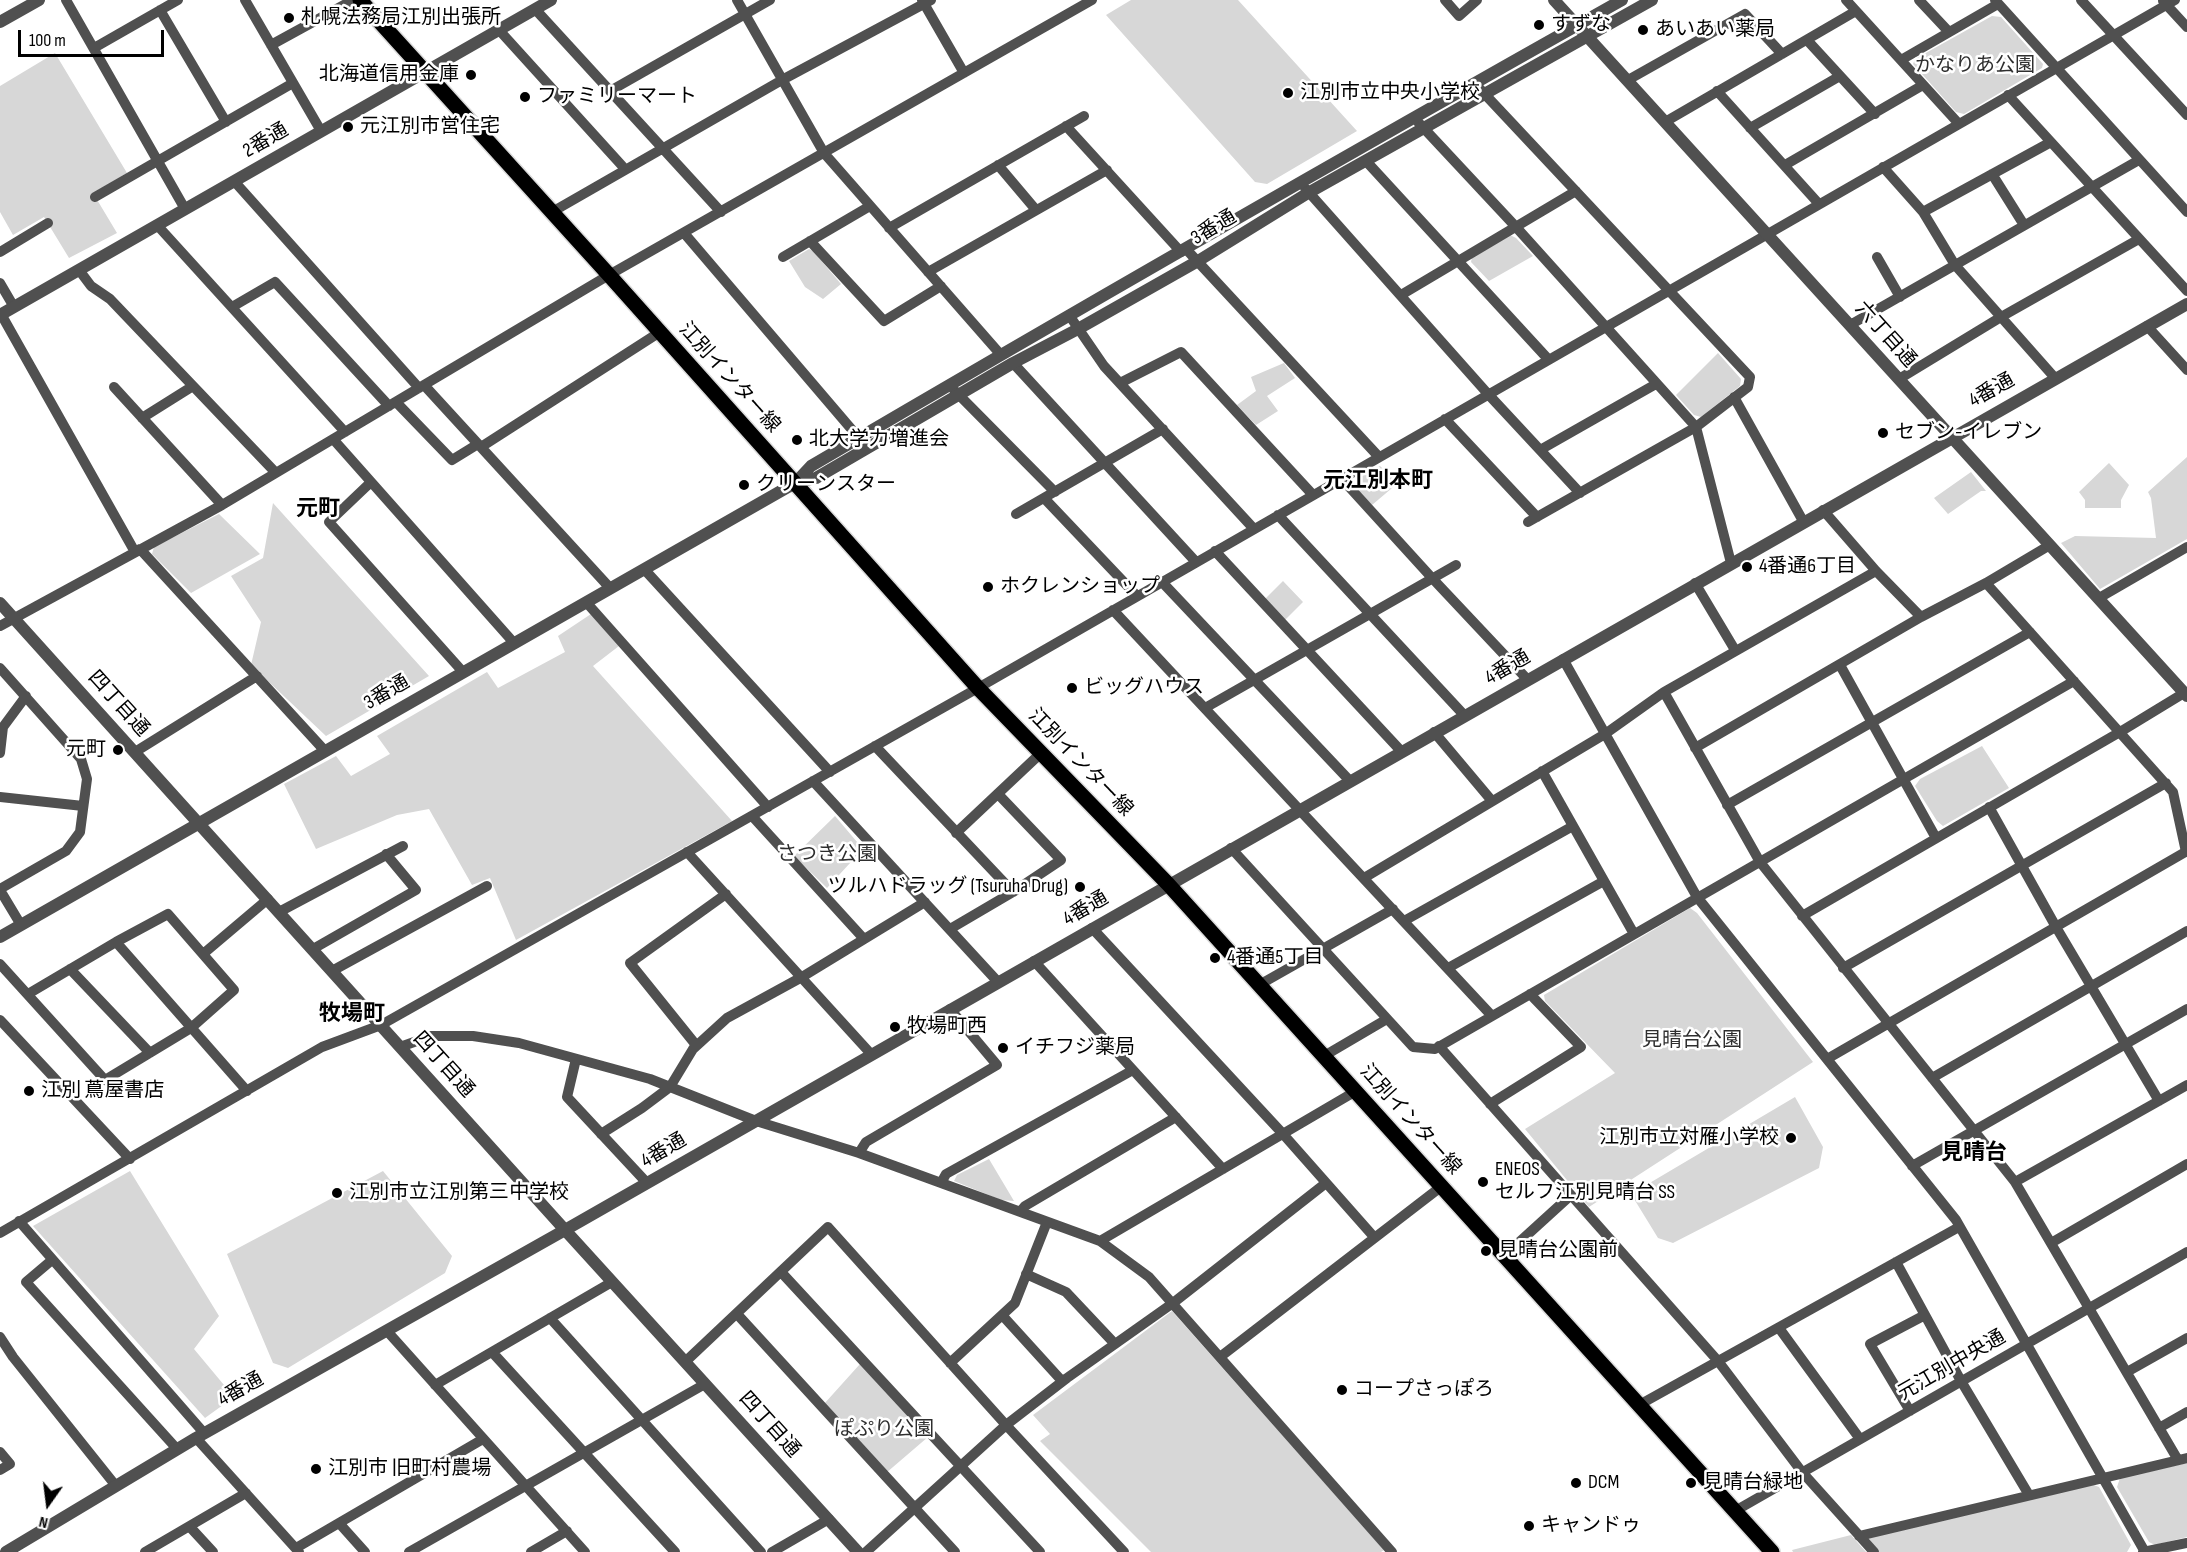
<!DOCTYPE html>
<html>
<head>
<meta charset="utf-8">
<style>
	body { margin:0 }
	#map { position:relative; width:2187px; height:1552px; overflow:hidden; background:#fff; font-family:"Sofia Sans Condensed",sans-serif }
	canvas { display:block }
	.north { position:absolute; left:18px; top:1474px; width:60px; height:60px; -webkit-text-stroke:4px #fff; paint-order:stroke; rotate:194deg; font-size:16px; font-weight:700; line-height:24px; text-align:center; color:#000 }
	.north::after { content:''; display:block; margin:auto; width:21px; height:27px; background:#000; clip-path:polygon(50% 0,100% 100%,50% 72%,0 100%) }
	.scale { position:absolute; left:18px; top:30px; width:146px; height:27px; box-sizing:border-box; border:3px solid #000; border-top:0; padding-left:8px; font-size:18px; line-height:21px; white-space:nowrap; color:#000; -webkit-text-stroke:4px #fff; paint-order:stroke }
</style>
</head>
<body>
<div id="map">
<canvas width="2187" height="1552"></canvas>
<div class="north">N</div>
<div class="scale">100 m</div>
</div>
<script>
const ctx = document.querySelector('canvas').getContext('2d');
ctx.lineJoin = 'round';
function paint(path, color) { ctx.fillStyle = color; ctx.fill(path, 'evenodd'); }
function stroke(path, color, width, dash) { ctx.strokeStyle = color; ctx.lineWidth = width; ctx.lineCap = dash ? 'butt' : 'round'; ctx.setLineDash(dash || []); ctx.stroke(path); }
function label(font, color, halo, rows, align = 'center') {
  ctx.font = font + ' "Sofia Sans Condensed","Noto Sans JP",sans-serif'; ctx.lineWidth = 5; ctx.setLineDash([]); ctx.textBaseline = 'middle'; ctx.strokeStyle = halo; ctx.fillStyle = color; for (const [text, x, y, turn = 0] of rows) {
    ctx.save(); ctx.translate(x, y); ctx.rotate((+turn || 0) * Math.PI / 180); ctx.textAlign = isNaN(turn) ? turn : align; if (halo) ctx.strokeText(text, 0, 0); ctx.fillText(text, 0, 0); ctx.restore();
  }
}
const green = new Path2D(`
	M 1131,0 L 1238,0 L 1357,131 L 1267,184 L 1255,182 L 1106,15 Z
	M 1992,16 L 2001,17 L 2043,64 L 2042,68 L 1964,114 L 1956,112 L 1913,64 L 1915,59 Z
	M 55,53 L 127,173 L 93,193 L 117,233 L 69,258 L 44,217 L 13,235 L 0,212 L 0,86 Z
	M 1510,235 L 1516,238 L 1533,256 L 1489,281 L 1471,262 L 1472,257 Z
	M 809,249 L 813,251 L 841,284 L 823,299 L 805,287 L 789,261 Z
	M 1718,353 L 1741,379 L 1740,386 L 1701,417 L 1694,415 L 1676,395 Z
	M 1284,363 L 1295,378 L 1267,396 L 1278,411 L 1256,425 L 1237,405 L 1256,391 L 1251,377 Z
	M 2187,457 L 2187,539 L 2100,589 L 2061,543 L 2075,536 L 2156,538 L 2151,498 L 2148,492 Z
	M 2109,463 L 2129,485 L 2121,500 L 2121,508 L 2085,508 L 2085,500 L 2079,492 Z
	M 1380,466 L 1398,483 L 1372,505 L 1355,487 L 1357,479 Z
	M 1971,472 L 1986,491 L 1981,491 L 1948,514 L 1934,498 Z
	M 273,503 L 429,676 L 326,736 L 251,665 L 261,622 L 231,576 L 263,558 Z
	M 219,514 L 260,554 L 191,593 L 152,554 L 154,547 Z
	M 1283,581 L 1303,602 L 1285,620 L 1265,599 Z
	M 591,614 L 619,646 L 593,666 L 732,821 L 516,940 L 490,878 L 472,885 L 429,809 L 397,815 L 316,849 L 284,784 L 336,756 L 351,776 L 390,754 L 377,736 L 487,672 L 498,688 L 565,652 L 558,636 Z
	M 1982,746 L 2009,788 L 1943,826 L 1937,821 L 1915,786 L 1920,779 Z
	M 835,816 L 863,849 L 827,888 L 794,856 Z
	M 1690,908 L 1697,913 L 1813,1062 L 1589,1207 L 1525,1129 L 1615,1073 L 1545,1001 L 1544,995 Z
	M 1795,1097 L 1823,1147 L 1819,1168 L 1673,1243 L 1658,1238 L 1631,1194 Z
	M 989,1159 L 1014,1201 L 1001,1200 L 954,1181 L 957,1175 Z
	M 130,1171 L 219,1316 L 194,1349 L 234,1397 L 205,1418 L 33,1226 Z
	M 383,1171 L 452,1256 L 445,1273 L 288,1368 L 273,1363 L 227,1254 Z
	M 1172,1311 L 1384,1550 L 1381,1552 L 1151,1552 L 1040,1441 L 1050,1434 L 1033,1415 Z
	M 860,1364 L 928,1437 L 886,1473 L 824,1404 Z
	M 2187,1463 L 2187,1537 L 2155,1545 L 2149,1542 L 2117,1487 L 2120,1478 Z
	M 2091,1484 L 2099,1487 L 2131,1545 L 2127,1552 L 1879,1552 L 1869,1542 L 1869,1538 Z
	M 1851,1535 L 1866,1552 L 1793,1552 L 1792,1550 Z`);
const minor = new Path2D(`
	M 66,0 L 185,209
	M 245,0 L 321,131
	M 737,0 L 824,153 L 1001,355
	M 922,0 L 964,73
	M 1445,0 L 1459,16 L 1477,0
	M 1846,0 L 1959,124
	M 1919,0 L 1949,32
	M 1995,0 L 2187,212
	M 2081,0 L 2187,115
	M 2163,1 L 2187,27
	M 535,9 L 721,212
	M 160,10 L 226,122
	M 499,30 L 625,169
	M 1807,40 L 1875,114
	M 271,45 L 353,0
	M 94,48 L 178,0
	M 1901,60 L 1998,4
	M 1628,80 L 1745,14 L 1782,54
	M 1479,88 L 1750,377 L 1748,387 L 1696,427 L 1528,522
	M 610,91 L 770,0
	M 1717,91 L 1819,204
	M 2008,95 L 2187,291
	M 1418,122 L 1516,227 L 1696,427 L 1731,563
	M 1665,122 L 1856,11
	M 1066,126 L 1181,252
	M 1750,128 L 1840,76
	M 1366,161 L 1548,359
	M 998,165 L 1036,210
	M 1785,165 L 1923,85
	M 1883,167 L 1923,212 L 1955,265 L 2055,378
	M 1992,174 L 2024,225
	M 234,181 L 419,388
	M 1305,188 L 1488,394 L 1580,493
	M 95,197 L 293,83
	M 552,212 L 782,80 L 931,0
	M 1923,212 L 2051,142
	M 157,225 L 345,432
	M 889,228 L 1084,116
	M 684,233 L 859,438
	M 810,241 L 884,321 L 941,286
	M 1186,249 L 1379,457
	M 0,252 L 48,223
	M 783,257 L 870,206
	M 1877,257 L 1900,297
	M 79,270 L 91,286 L 110,299 L 276,473
	M 928,272 L 1107,170
	M 0,283 L 14,307
	M 1401,295 L 1576,191
	M 232,307 L 275,282 L 389,406
	M 1,314 L 135,552
	M 1069,315 L 1104,366 L 1254,529
	M 1850,325 L 2139,160
	M 2147,326 L 2187,370
	M 1013,363 L 1196,562
	M 1899,379 L 2001,317 L 2139,239
	M 1120,383 L 1181,352 L 1313,495
	M 424,385 L 610,588
	M 114,387 L 222,505
	M 954,390 L 1055,492
	M 1734,397 L 1803,521
	M 396,402 L 452,460 L 478,444
	M 142,418 L 193,386
	M 1445,419 L 1537,517
	M 333,439 L 514,643
	M 481,447 L 660,332
	M 1540,450 L 1656,384
	M 1341,478 L 1432,578 L 1527,679
	M 371,482 L 329,522 L 463,672
	M 1044,498 L 1137,596
	M 1823,510 L 1876,571 L 1921,617
	M 1016,514 L 1163,429
	M 1278,515 L 1464,715
	M 140,549 L 325,751
	M 1215,551 L 1401,751
	M 644,569 L 830,772
	M 1162,582 L 1350,781
	M 1695,583 L 1735,650
	M 1986,583 L 2173,792 L 2186,852
	M 2099,598 L 2187,547
	M 586,602 L 768,807
	M 1113,610 L 1492,1016
	M 0,626 L 222,505 L 609,275 L 1092,0
	M 1563,659 L 1697,897 L 1956,1220 L 2145,1552
	M 1840,665 L 1936,838
	M 0,668 L 81,759 L 87,779 L 80,832 L 66,851 L 0,889
	M 1664,692 L 1760,862 L 2015,1182 L 2178,1460
	M 1205,708 L 1456,565
	M 1434,732 L 1492,801
	M 875,746 L 1013,892
	M 1695,748 L 1921,617 L 1986,583 L 2050,545
	M 135,752 L 257,676
	M 0,753 L 3,727 L 26,696
	M 1542,771 L 1634,934
	M 813,781 L 998,982
	M 0,797 L 83,806
	M 1727,805 L 2030,632
	M 1989,807 L 2056,927 L 2159,1101
	M 752,816 L 864,939
	M 956,833 L 1041,753
	M 1231,848 L 1413,1047 L 1435,1049 L 2074,681
	M 687,852 L 871,1054
	M 1364,878 L 1605,734 L 1664,692 L 1876,571
	M 0,890 L 21,925
	M 279,912 L 403,846
	M 1802,916 L 2120,732 L 2184,693
	M 1404,921 L 1573,826
	M 1092,928 L 1283,1134 L 1374,1237
	M 950,929 L 1013,892 L 1061,860 L 998,794
	M 116,942 L 247,1091
	M 313,949 L 416,890 L 386,854
	M 203,954 L 268,899
	M 1034,961 L 1223,1169
	M 0,964 L 105,1080 L 191,1028 L 234,990 L 168,914 L 116,942 L 28,994
	M 1448,968 L 1604,881
	M 1843,968 L 2166,783
	M 70,969 L 150,1053
	M 332,971 L 487,886
	M 1259,985 L 1393,909
	M 0,1020 L 130,1159
	M 696,1045 L 630,963 L 726,894
	M 1439,1046 L 1718,1361 L 1802,1472 L 1874,1552
	M 400,1047 L 431,1036 L 473,1036 L 519,1043 L 650,1079 L 756,1121 L 859,1153 L 1100,1241 L 1149,1277 L 1392,1552
	M 1324,1056 L 1387,1019
	M 576,1059 L 567,1097 L 647,1183
	M 1827,1059 L 2187,851
	M 1932,1078 L 2187,931
	M 1490,1104 L 1581,1047 L 1530,994
	M 601,1134 L 642,1108 L 670,1087 L 693,1049 L 727,1018 L 802,977 L 925,902
	M 859,1153 L 866,1142 L 997,1065 L 950,1009
	M 1912,1166 L 2187,1009
	M 2015,1182 L 2187,1085
	M 941,1183 L 946,1174 L 1133,1070
	M 1020,1212 L 1025,1206 L 1176,1117
	M 19,1221 L 204,1433
	M 0,1233 L 322,1047 L 381,1025 L 978,688 L 2175,0
	M 1100,1241 L 1356,1091
	M 2051,1243 L 2187,1164
	M 1504,1256 L 1571,1195
	M 52,1260 L 26,1282 L 177,1449
	M 1896,1262 L 1961,1381 L 2029,1495
	M 781,1272 L 1040,1552
	M 1026,1274 L 1066,1292 L 1115,1344
	M 737,1314 L 955,1552
	M 1002,1315 L 1062,1381
	M 550,1318 L 761,1552
	M 1779,1328 L 1860,1439
	M 387,1331 L 585,1552
	M 0,1337 L 13,1357 L 116,1486
	M 492,1352 L 675,1552
	M 1220,1357 L 1442,1186
	M 685,1362 L 828,1227 L 1006,1425 L 1124,1552
	M 950,1363 L 1015,1303 L 1047,1222
	M 2127,1372 L 2187,1338
	M 435,1385 L 612,1282
	M 1639,1405 L 1959,1227
	M 1910,1411 L 1870,1344 L 1925,1315
	M 2159,1428 L 2187,1412
	M 196,1438 L 299,1552
	M 0,1452 L 10,1464 L 0,1470
	M 1735,1511 L 2187,1252
	M 339,1523 L 365,1552
	M 190,1527 L 213,1552
	M 1859,1536 L 2187,1458
	M 296,1548 L 483,1439
	M 145,1552 L 246,1493
	M 409,1552 L 705,1384
	M 531,1552 L 567,1531
	M 772,1552 L 829,1519
	M 866,1552 L 1006,1425 L 1067,1378 L 1173,1303 L 1326,1183
	M 2143,1552 L 2187,1543`);
const tertiary = new Path2D(`
	M 1554,0 L 2187,696
	M 0,22 L 39,0
	M 0,315 L 551,0
	M 796,482 L 811,466 C 1080,308 1350,153 1622,0
	M 0,603 L 565,1230 L 858,1552
	M 0,937 L 795,483 L 816,478 L 1013,363 L 1078,329 L 1198,261 L 1308,193 L 1652,0
	M 6,1552 L 196,1438 L 565,1230 L 2187,304`);
const primary = new Path2D(`
	M 360,0 L 609,275 L 978,688 L 1168,884 L 1772,1552`);
const markers = [
	[289,18,6,"#000"],
	[1539,25,6,"#000"],
	[1643,30,6,"#000"],
	[471,75,6,"#000"],
	[1288,93,6,"#000"],
	[525,97,6,"#000"],
	[348,127,6,"#000"],
	[1883,433,6,"#000"],
	[797,440,6,"#000"],
	[744,485,6,"#000"],
	[1747,567,6,"#000"],
	[988,587,6,"#000"],
	[1072,688,6,"#000"],
	[118,750,6,"#000"],
	[1080,887,6,"#000"],
	[1215,958,6,"#000"],
	[895,1027,6,"#000"],
	[1003,1048,6,"#000"],
	[29,1091,6,"#000"],
	[1791,1138,6,"#000"],
	[1483,1182,6,"#000"],
	[337,1193,6,"#000"],
	[1486,1251,6,"#000"],
	[1342,1390,6,"#000"],
	[316,1469,6,"#000"],
	[1576,1483,6,"#000"],
	[1691,1483,6,"#000"],
	[1529,1526,6,"#000"]
];
const poiNames = [
	["札幌法務局江別出張所",301,18],
	["すずな",1551,25],
	["あいあい薬局",1655,30],
	["北海道信用金庫",459,75,"right"],
	["江別市立中央小学校",1300,93],
	["ファミリーマート",537,97],
	["元江別市営住宅",360,127],
	["セブン-イレブン",1895,433],
	["北大学力増進会",809,440],
	["クリーンスター",756,485],
	["4番通6丁目",1759,567],
	["ホクレンショップ",1000,587],
	["ビッグハウス",1084,688],
	["元町",106,750,"right"],
	["ツルハドラッグ (Tsuruha Drug)",1068,887,"right"],
	["4番通5丁目",1227,958],
	["牧場町西",907,1027],
	["イチフジ薬局",1015,1048],
	["江別 蔦屋書店",41,1091],
	["江別市立対雁小学校",1779,1138,"right"],
	["ENEOS",1495,1170],
	["セルフ江別見晴台 SS",1495,1193],
	["江別市立江別第三中学校",349,1193],
	["見晴台公園前",1498,1251],
	["コープさっぽろ",1354,1390],
	["江別市 旧町村農場",328,1469],
	["DCM",1588,1483],
	["見晴台緑地",1703,1483],
	["キャンドゥ",1541,1526]
];
const parkNames = [
	["かなりあ公園",1975,66],
	["さつき公園",827,855],
	["見晴台公園",1692,1041],
	["ぽぷり公園",884,1430]
];
const streetNames = [
	["2番通",266,141,-30],
	["3番通",1214,228,-31],
	["六丁目通",1885,335,48],
	["江別インター線",729,378,48],
	["4番通",1992,391,-29],
	["4番通",1508,668,-30],
	["3番通",387,693,-30],
	["四丁目通",118,704,48],
	["江別インター線",1080,763,46],
	["4番通",1086,909,-30],
	["四丁目通",443,1065,48],
	["江別インター線",1410,1120,48],
	["4番通",664,1151,-30],
	["元江別中央通",1952,1366,-30],
	["4番通",241,1390,-29],
	["四丁目通",769,1425,48]
];
const quarterNames = [
	["元江別本町",1378,481],
	["元町",318,509],
	["牧場町",352,1014],
	["見晴台",1974,1153]
];
paint(green, '#d7d7d7');
stroke(primary, '#dbdbdb', 18);
stroke(minor, '#505050', 10);
stroke(tertiary, '#505050', 12);
stroke(primary, '#000', 15);
for (const [x, y, r, color] of markers) { const dot = new Path2D(); dot.arc(x, y, r, 0, 2 * Math.PI); ctx.fillStyle = color; ctx.fill(dot); stroke(dot, '#fff', 2); }
label('20px', '#000', '#fff', poiNames, 'left');
label('20px', '#2e2e2e', '#fff', parkNames);
label('20px', '#000', '#fff', streetNames);
label('bold 22px', '#000', '#fff', quarterNames);
</script>
</body>
</html>
